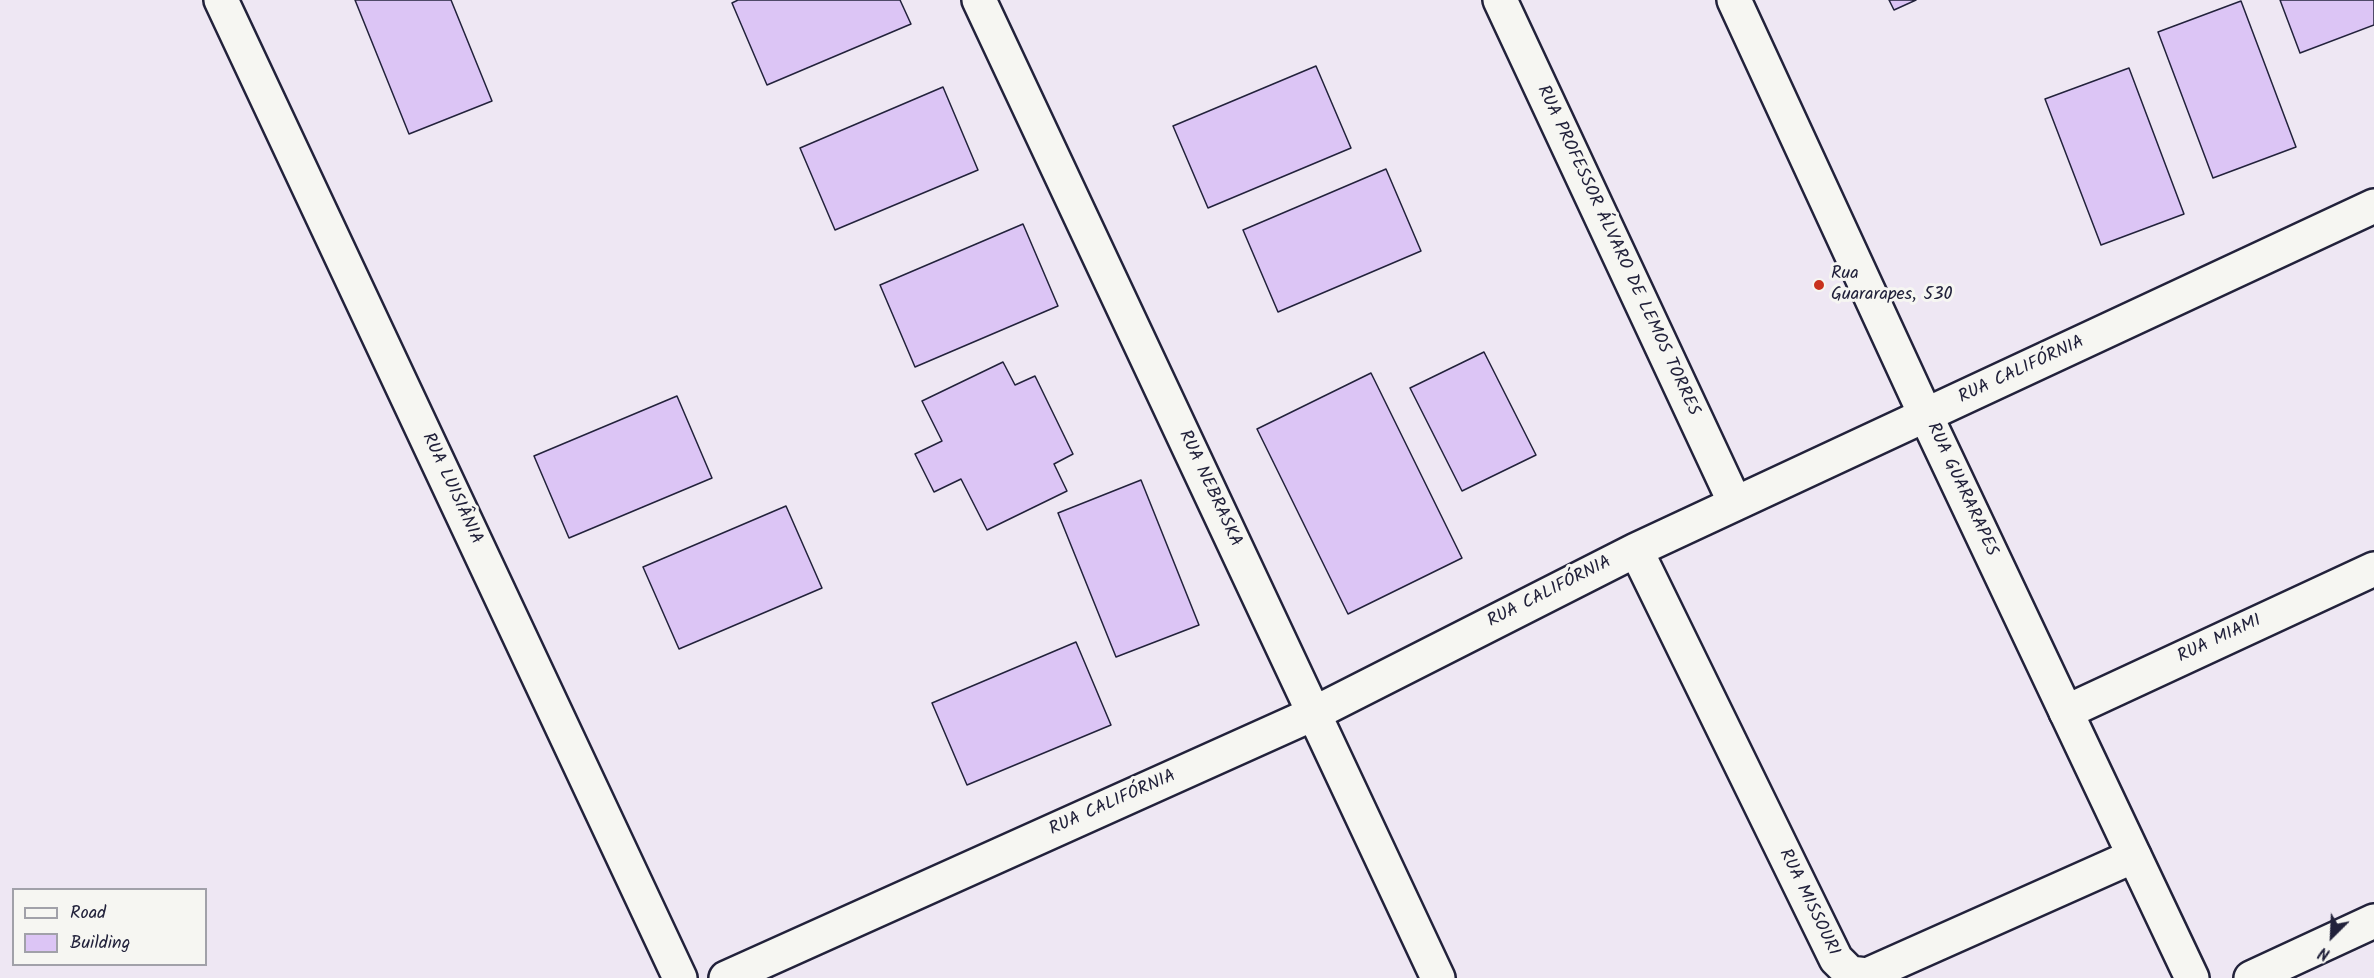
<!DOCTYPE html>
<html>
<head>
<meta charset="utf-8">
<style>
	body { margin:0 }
	#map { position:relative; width:2374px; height:978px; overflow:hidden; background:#eee7f3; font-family:Kalam,sans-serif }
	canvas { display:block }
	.legend { position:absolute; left:12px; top:888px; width:195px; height:78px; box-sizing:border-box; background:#f6f6f2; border:2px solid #a1a1a9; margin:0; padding:8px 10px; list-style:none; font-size:18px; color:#22223b }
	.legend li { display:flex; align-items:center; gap:12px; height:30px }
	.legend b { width:30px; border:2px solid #a1a1a9 }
	.north { position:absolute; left:2302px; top:906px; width:60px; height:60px; -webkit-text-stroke:4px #f6f6f2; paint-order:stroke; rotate:204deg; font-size:16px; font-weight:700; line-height:24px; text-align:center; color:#22223b }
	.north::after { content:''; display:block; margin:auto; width:21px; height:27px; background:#22223b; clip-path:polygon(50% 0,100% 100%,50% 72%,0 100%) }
</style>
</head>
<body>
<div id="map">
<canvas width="2374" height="978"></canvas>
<ul class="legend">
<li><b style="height:8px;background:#f6f6f2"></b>Road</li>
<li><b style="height:16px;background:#dcc5f5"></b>Building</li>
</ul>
<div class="north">N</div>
</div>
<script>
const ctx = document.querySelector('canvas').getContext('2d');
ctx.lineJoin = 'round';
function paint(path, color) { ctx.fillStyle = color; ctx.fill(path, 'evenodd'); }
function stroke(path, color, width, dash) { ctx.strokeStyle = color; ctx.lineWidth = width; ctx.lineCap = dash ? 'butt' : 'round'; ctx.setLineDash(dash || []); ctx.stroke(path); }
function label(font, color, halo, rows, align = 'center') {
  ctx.font = font + ' Kalam,sans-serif'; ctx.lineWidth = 6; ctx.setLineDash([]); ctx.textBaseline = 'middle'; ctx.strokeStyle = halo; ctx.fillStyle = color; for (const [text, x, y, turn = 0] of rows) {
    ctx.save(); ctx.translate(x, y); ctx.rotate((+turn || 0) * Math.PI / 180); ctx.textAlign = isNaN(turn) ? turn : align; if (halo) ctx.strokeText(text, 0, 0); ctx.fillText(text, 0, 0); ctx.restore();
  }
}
const building = new Path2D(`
	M 355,0 L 451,0 L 492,101 L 409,134 Z
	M 738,0 L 900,0 L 911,24 L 767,85 L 732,3 Z
	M 1889,0 L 1916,0 L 1894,10 Z
	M 2280,0 L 2374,0 L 2374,25 L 2300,53 Z
	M 2241,1 L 2296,147 L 2213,178 L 2158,32 Z
	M 1316,66 L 1351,148 L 1208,208 L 1173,126 Z
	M 2129,68 L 2184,214 L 2101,245 L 2045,99 Z
	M 943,87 L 978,170 L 835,230 L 800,148 Z
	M 1386,169 L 1421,251 L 1278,312 L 1243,230 Z
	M 1023,224 L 1058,306 L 915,367 L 880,285 Z
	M 1484,352 L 1536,455 L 1462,491 L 1410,388 Z
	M 1003,362 L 1015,385 L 1035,376 L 1073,454 L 1054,464 L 1067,491 L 987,530 L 961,479 L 934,492 L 915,454 L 942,441 L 922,401 Z
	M 1371,373 L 1462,558 L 1348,614 L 1257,429 Z
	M 677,396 L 712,478 L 569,538 L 534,456 Z
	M 1141,480 L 1199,625 L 1116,657 L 1058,513 Z
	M 786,506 L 822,588 L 679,649 L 643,567 Z
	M 1076,642 L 1111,725 L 967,785 L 932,703 Z`);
const minor = new Path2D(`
	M 221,0 L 680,978
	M 979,0 L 1438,978
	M 1500,0 L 1735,503
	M 1636,550 L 1836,959 L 1850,973 L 1867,975 L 2134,856
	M 2066,712 L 2374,569
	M 726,978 L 1315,713 L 1636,550 L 2374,206
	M 2251,978 L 2374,921`);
const tertiary = new Path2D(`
	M 1734,0 L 1926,416 L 2192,978`);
const markers = [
	[1819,285,6,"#c8321e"]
];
const streetNames = [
	["RUA PROFESSOR ÁLVARO DE LEMOS TORRES",1617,251,65],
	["RUA CALIFÓRNIA",2022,371,-25],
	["RUA LUISIÂNIA",451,489,65],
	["RUA NEBRASKA",1209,489,65],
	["RUA GUARARAPES",1961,490,65],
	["RUA CALIFÓRNIA",1550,593,-27],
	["RUA MIAMI",2220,640,-25],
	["RUA CALIFÓRNIA",1113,804,-24],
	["RUA MISSOURI",1808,903,64]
];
const poiNames = [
	["Rua",1831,275],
	["Guararapes, 530",1831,296]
];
paint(building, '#dcc5f5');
stroke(building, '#22223b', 1.5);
stroke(minor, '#22223b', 38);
stroke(tertiary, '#22223b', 38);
stroke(minor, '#f6f6f2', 33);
stroke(tertiary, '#f6f6f2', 33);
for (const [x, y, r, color] of markers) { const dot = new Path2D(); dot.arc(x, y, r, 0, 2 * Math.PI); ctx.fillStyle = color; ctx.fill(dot); stroke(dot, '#f6f6f2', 2); }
label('18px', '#22223b', '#f6f6f2', streetNames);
label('18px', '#22223b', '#f6f6f2', poiNames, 'left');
</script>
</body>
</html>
